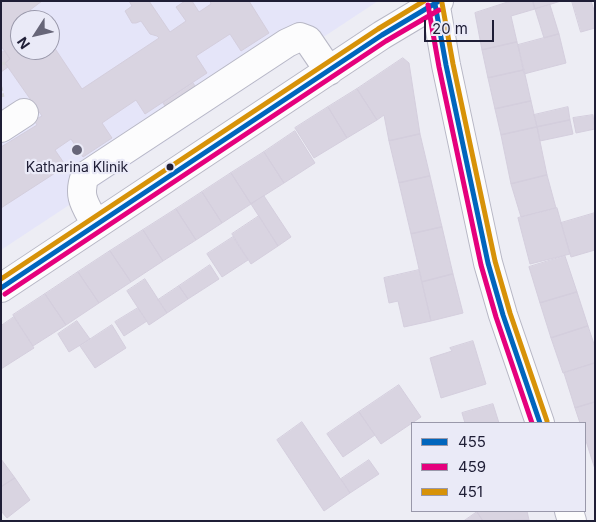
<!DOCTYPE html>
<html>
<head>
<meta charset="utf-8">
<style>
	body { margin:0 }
	#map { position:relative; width:596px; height:522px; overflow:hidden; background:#ededf4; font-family:Inter,sans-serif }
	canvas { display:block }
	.frame { position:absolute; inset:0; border:2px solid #1f1e36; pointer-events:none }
	.legend { position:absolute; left:411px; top:422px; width:175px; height:90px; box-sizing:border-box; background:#eaeaf7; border:1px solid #9998aa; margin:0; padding:6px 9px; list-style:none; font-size:15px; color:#1f1e36 }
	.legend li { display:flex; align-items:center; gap:10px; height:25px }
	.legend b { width:25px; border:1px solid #9998aa }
	.north { position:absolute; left:10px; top:10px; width:50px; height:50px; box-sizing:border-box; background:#eaeaf7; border:1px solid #9998aa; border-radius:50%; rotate:235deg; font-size:14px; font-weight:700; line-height:20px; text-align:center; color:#1f1e36 }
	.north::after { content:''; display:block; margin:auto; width:18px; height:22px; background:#676678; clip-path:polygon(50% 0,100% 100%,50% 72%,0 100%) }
	.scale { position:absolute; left:424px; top:20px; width:70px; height:22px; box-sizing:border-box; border:2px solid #1f1e36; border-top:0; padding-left:6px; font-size:15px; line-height:18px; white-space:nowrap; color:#1f1e36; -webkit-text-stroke:4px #eaeaf7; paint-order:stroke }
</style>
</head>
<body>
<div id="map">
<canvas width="596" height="522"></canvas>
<div class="frame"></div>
<ul class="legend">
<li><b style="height:6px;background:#0065bd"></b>455</li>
<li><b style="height:6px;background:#e5007d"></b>459</li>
<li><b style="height:6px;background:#d79208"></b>451</li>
</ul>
<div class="north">N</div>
<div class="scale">20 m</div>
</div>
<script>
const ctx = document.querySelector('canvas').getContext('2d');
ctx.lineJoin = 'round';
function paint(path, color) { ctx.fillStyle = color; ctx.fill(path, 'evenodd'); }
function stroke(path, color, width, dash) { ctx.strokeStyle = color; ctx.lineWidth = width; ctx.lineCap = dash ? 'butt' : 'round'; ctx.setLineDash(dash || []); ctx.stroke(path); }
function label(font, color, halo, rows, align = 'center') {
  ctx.font = font + ' Inter,sans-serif'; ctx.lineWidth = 4.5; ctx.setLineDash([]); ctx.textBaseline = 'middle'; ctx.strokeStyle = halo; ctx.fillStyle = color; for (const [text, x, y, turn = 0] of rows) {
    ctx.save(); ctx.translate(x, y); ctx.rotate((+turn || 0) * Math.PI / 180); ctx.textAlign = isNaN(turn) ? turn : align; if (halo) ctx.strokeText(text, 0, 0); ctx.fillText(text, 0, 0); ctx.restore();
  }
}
const built = new Path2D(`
	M 1,1 L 378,1 L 1,250 ZM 20,20 L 50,20 L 50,50 L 20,50 Z`);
const building = new Path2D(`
	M 1,1 L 42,1 L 30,10 L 37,20 L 20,20 L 20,50 L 50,50 L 50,41 L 82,89 L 159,38 L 157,36 L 150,34 L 141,21 L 136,23 L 132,23 L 125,11 L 132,6 L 129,1 L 149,1 L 170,32 L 186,21 L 176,7 L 185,1 L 192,1 L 199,12 L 211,4 L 210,1 L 249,1 L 269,33 L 241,51 L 230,34 L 196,56 L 207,73 L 145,114 L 136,100 L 102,123 L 112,138 L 83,157 L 71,139 L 55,150 L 66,166 L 1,208 L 1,147 L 37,125 L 34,120 L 42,116 L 5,63 L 10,59 L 1,46 Z
	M 511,1 L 533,1 L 535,9 L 511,16 L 517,42 L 482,50 L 475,13 Z
	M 533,1 L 561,1 L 535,9 Z
	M 572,1 L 591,1 L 595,13 L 595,28 L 581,32 Z
	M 550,5 L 559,34 L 544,38 L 535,9 Z
	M 559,34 L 566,63 L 524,74 L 518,45 Z
	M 517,42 L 524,70 L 488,78 L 482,50 Z
	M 5,51 L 10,59 L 5,63 L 8,67 L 1,72 L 1,53 Z
	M 403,58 L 409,63 L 420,134 L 389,141 L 384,115 L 377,120 L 357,89 Z
	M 524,70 L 531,101 L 495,109 L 488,78 Z
	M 193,83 L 210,108 L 180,128 L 163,103 Z
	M 357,89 L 377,120 L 347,138 L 328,107 Z
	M 531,101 L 537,127 L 501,135 L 495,109 Z
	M 328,107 L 347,138 L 314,158 L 295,128 Z
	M 568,107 L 570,120 L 537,127 L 534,115 Z
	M 593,115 L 595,129 L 576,133 L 573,118 Z
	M 570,120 L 573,134 L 540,141 L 537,127 Z
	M 537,127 L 547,175 L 511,184 L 501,135 Z
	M 295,131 L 315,163 L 284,183 L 264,152 Z
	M 420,134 L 430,176 L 399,183 L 389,141 Z
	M 264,152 L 284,183 L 251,204 L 231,173 Z
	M 231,173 L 251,204 L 222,223 L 202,192 Z
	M 547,175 L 556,208 L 521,217 L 511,184 Z
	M 430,176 L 442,227 L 411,234 L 399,183 Z
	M 202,192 L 222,223 L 196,240 L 176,209 Z
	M 264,196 L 291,237 L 278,246 L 251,204 Z
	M 557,208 L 570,254 L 530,264 L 518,218 Z
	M 176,209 L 196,240 L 163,261 L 143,230 Z
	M 595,213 L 595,250 L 571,257 L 561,223 Z
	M 259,216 L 278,246 L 251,264 L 232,234 Z
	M 442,227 L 453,274 L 422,282 L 411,234 Z
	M 143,230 L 163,261 L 131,282 L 110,251 Z
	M 233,237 L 248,260 L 222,277 L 207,254 Z
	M 110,251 L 131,282 L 99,303 L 78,272 Z
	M 565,256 L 577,292 L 540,303 L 529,267 Z
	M 210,265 L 219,279 L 188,299 L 179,286 Z
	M 419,270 L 431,321 L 404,327 L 398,301 L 389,303 L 384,278 Z
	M 78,272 L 99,303 L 66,325 L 45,294 Z
	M 453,274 L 463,313 L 431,321 L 422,282 Z
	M 145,279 L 167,313 L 149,325 L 127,291 Z
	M 179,286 L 188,299 L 167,313 L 158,300 Z
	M 577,292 L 588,326 L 551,338 L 540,303 Z
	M 45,294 L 66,325 L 33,346 L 13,315 Z
	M 138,308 L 147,321 L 124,336 L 115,322 Z
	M 14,317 L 34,348 L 1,369 L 1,326 Z
	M 77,321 L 90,339 L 69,352 L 58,334 Z
	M 112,325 L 126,348 L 95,368 L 80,346 Z
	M 588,326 L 595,347 L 595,363 L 563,373 L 551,338 Z
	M 473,341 L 486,384 L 441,398 L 430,358 L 452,351 L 450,348 Z
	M 595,363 L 595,402 L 575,408 L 564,373 Z
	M 399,385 L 421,417 L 381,444 L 359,412 Z
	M 595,402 L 595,469 L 585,438 L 585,423 L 580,423 L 575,408 Z
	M 493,404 L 499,423 L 465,423 L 462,413 Z
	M 359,412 L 375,435 L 343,457 L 327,434 Z
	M 302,422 L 350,493 L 324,511 L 277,440 Z
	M 1,459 L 15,478 L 1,487 Z
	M 369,460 L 379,474 L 350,493 L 341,479 Z
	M 15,478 L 30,500 L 7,518 L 1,511 L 1,487 Z
	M 478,511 L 527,511 L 529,520 L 483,521 L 477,512 Z
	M 477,512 L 483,521 L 464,521 Z`);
const path = new Path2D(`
	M 1,64 L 5,63
	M 1,87 L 3,97`);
const minor = new Path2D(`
	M 435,1 L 446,65 L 488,263 L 503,315 L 540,423
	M 1,128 L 24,113
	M 96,225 C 86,206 77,197 85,176 L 287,43 L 300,37 L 308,40 L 329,71
	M 1,288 L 382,35 L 439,1
	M 569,511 L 572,521`);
const bus1 = new Path2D(`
	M 435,4 L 446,65 L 488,263 L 503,315 L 540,423
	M 1,288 L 382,35 L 439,1`);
const bus2 = new Path2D(`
	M 428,5 L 439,67 L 481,265 L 496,317 L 532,423
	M 5,294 L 386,41 L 439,10`);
const bus3 = new Path2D(`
	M 442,3 L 453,64 L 495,261 L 510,313 L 547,421
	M 1,279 L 378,29 L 424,1`);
const markers = [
	[77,150,6,"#676678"],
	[170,167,4.5,"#1f1e36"]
];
const poiNames = [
	["Katharina Klinik",77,168]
];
paint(built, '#e5e5f9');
paint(building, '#d9d4e1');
stroke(building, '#d4cedd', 1);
stroke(minor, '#b7b7c5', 30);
stroke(path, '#d6d6d9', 3, [4, 2.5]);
stroke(minor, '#fcfcfd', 28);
stroke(bus1, '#0065bd', 5);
stroke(bus2, '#e5007d', 5);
stroke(bus3, '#d79208', 5);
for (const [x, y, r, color] of markers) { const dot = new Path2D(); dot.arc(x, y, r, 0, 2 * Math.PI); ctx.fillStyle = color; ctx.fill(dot); stroke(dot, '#eaeaf7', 2); }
label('14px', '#1f1e36', '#eaeaf7', poiNames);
</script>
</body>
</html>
